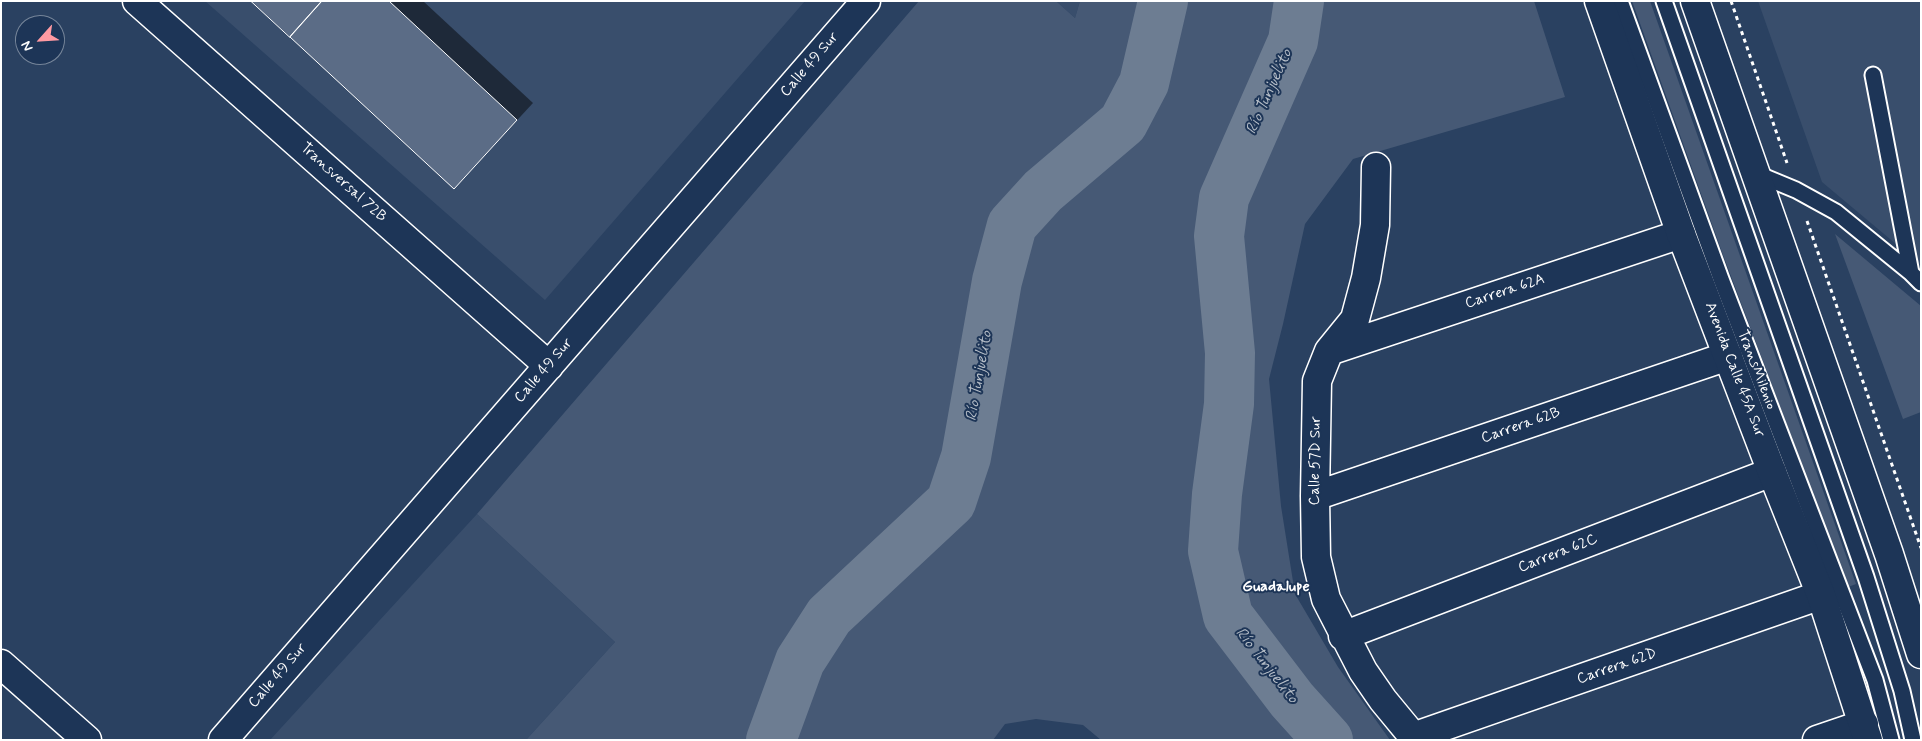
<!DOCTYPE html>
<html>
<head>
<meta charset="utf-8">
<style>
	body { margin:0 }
	#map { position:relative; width:1922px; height:741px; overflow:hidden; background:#2a4161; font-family:Mynerve,sans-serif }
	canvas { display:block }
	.frame { position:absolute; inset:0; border:2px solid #fff; pointer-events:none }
	.north { position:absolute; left:15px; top:15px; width:50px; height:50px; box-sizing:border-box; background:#1d3557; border:1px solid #77869a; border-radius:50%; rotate:244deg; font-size:14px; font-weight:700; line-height:20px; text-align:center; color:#fff }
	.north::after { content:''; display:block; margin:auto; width:18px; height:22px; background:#ff9aa2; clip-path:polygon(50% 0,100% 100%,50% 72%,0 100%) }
</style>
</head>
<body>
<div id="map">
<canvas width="1922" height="741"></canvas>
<div class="frame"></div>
<div class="north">N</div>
</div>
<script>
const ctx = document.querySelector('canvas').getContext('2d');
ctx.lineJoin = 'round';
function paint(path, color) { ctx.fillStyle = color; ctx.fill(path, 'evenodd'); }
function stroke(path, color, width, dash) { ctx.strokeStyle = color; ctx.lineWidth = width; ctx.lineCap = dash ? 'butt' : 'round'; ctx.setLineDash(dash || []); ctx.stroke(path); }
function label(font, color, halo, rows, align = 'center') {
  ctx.font = font + ' Mynerve,sans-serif'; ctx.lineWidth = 4; ctx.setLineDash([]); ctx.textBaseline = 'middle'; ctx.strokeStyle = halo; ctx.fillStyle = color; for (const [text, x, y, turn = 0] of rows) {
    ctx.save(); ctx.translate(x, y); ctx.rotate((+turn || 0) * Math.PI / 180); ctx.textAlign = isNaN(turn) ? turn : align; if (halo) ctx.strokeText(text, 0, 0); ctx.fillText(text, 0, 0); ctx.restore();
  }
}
const built = new Path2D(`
	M 205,1 L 805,1 L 545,300 Z
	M 1056,1 L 1080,1 L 1075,18 Z
	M 1758,1 L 1921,1 L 1921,265 L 1822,182 Z
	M 477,514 L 615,642 L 526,740 L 270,740 Z`);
const green = new Path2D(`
	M 919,1 L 1056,1 L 1075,18 L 1080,1 L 1534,1 L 1565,97 L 1353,159 L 1305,224 L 1283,324 L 1269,379 L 1281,506 L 1295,594 L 1338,667 L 1390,740 L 1101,740 L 1083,725 L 1036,719 L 1005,724 L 993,740 L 526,740 L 615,642 L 477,514 Z
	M 1632,1 L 1650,1 L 1856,584 L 1848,587 L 1723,255 Z
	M 1835,234 L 1921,306 L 1921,412 L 1903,419 Z`);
const shadow = new Path2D(`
	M 251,1 L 423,1 L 533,103 L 471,170 Z`);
const river = new Path2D(`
	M 1299,1 L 1293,41 L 1224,198 L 1219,236 L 1230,353 L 1229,404 L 1217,494 L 1213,551 L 1228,616 L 1292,700 L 1328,740
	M 771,740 L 800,661 L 829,616 L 951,502 L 966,457 L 997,281 L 1012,225 L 1043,191 L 1123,123 L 1144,83 L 1163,1`);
const building = new Path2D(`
	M 251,1 L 322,1 L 290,37 Z
	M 322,1 L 389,1 L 517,120 L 454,189 L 290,37 Z`);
const path = new Path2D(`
	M 1731,1 L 1787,163
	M 1807,221 L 1921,548`);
const lane = new Path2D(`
	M 1620,1 L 1721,279 L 1875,680 L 1891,740
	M 1664,1 L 1866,577 L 1902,691 L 1913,740
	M 1873,75 L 1911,273
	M 1755,173 L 1796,190 L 1836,212 L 1911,273 L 1921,283`);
const street = new Path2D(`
	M 137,1 L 549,366
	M 1376,167 L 1375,225 L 1366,278 L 1355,319 L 1329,351 L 1317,381 L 1315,496 L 1316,557 L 1326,599 L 1363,671 L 1383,700 L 1416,740
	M 1329,351 L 1681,234
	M 1315,496 L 1728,356
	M 1343,636 L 1772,472
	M 1,664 L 87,740
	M 1413,737 L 1821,595
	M 223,740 L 866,1
	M 1817,740 L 1864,724`);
const highway = new Path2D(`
	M 1599,1 L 1681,234 L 1772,472 L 1821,595 L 1868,740
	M 1695,1 L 1889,554 L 1921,654`);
const streetNames = [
	["Calle 49 Sur",810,65,-49],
	["Transversal 72B",343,183,42],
	["Carrera 62A",1505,292,-18],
	["Avenida Calle 45A Sur",1734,370,69],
	["TransMilenio",1756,370,69],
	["Calle 49 Sur",544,371,-49],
	["Carrera 62B",1521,426,-19],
	["Calle 57D Sur",1316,461,-89],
	["Carrera 62C",1558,554,-21],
	["Carrera 62D",1617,667,-19],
	["Calle 49 Sur",278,676,-49]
];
const waterNames = [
	["Río Tunjuelito",1270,92,-66],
	["Río Tunjuelito",980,376,-80],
	["Río Tunjuelito",1266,666,52]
];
const neighbourhoodNames = [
	["Guadalupe",1276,588]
];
paint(built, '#394e6c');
paint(green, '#465975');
paint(shadow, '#0007');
stroke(river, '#6d7d92', 50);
paint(building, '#5b6c86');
stroke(building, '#fff', 1);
stroke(lane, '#fff', 19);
stroke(street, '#fff', 31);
stroke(highway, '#fff', 31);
stroke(path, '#fff', 3, [4, 4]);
stroke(lane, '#1d3557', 15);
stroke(street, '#1d3557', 28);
stroke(highway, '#1d3557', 28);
label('15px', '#fff', '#1d3557', streetNames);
label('italic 16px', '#b6bec8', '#1d3557', waterNames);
label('bold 16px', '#fff', '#1d3557', neighbourhoodNames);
</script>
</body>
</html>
